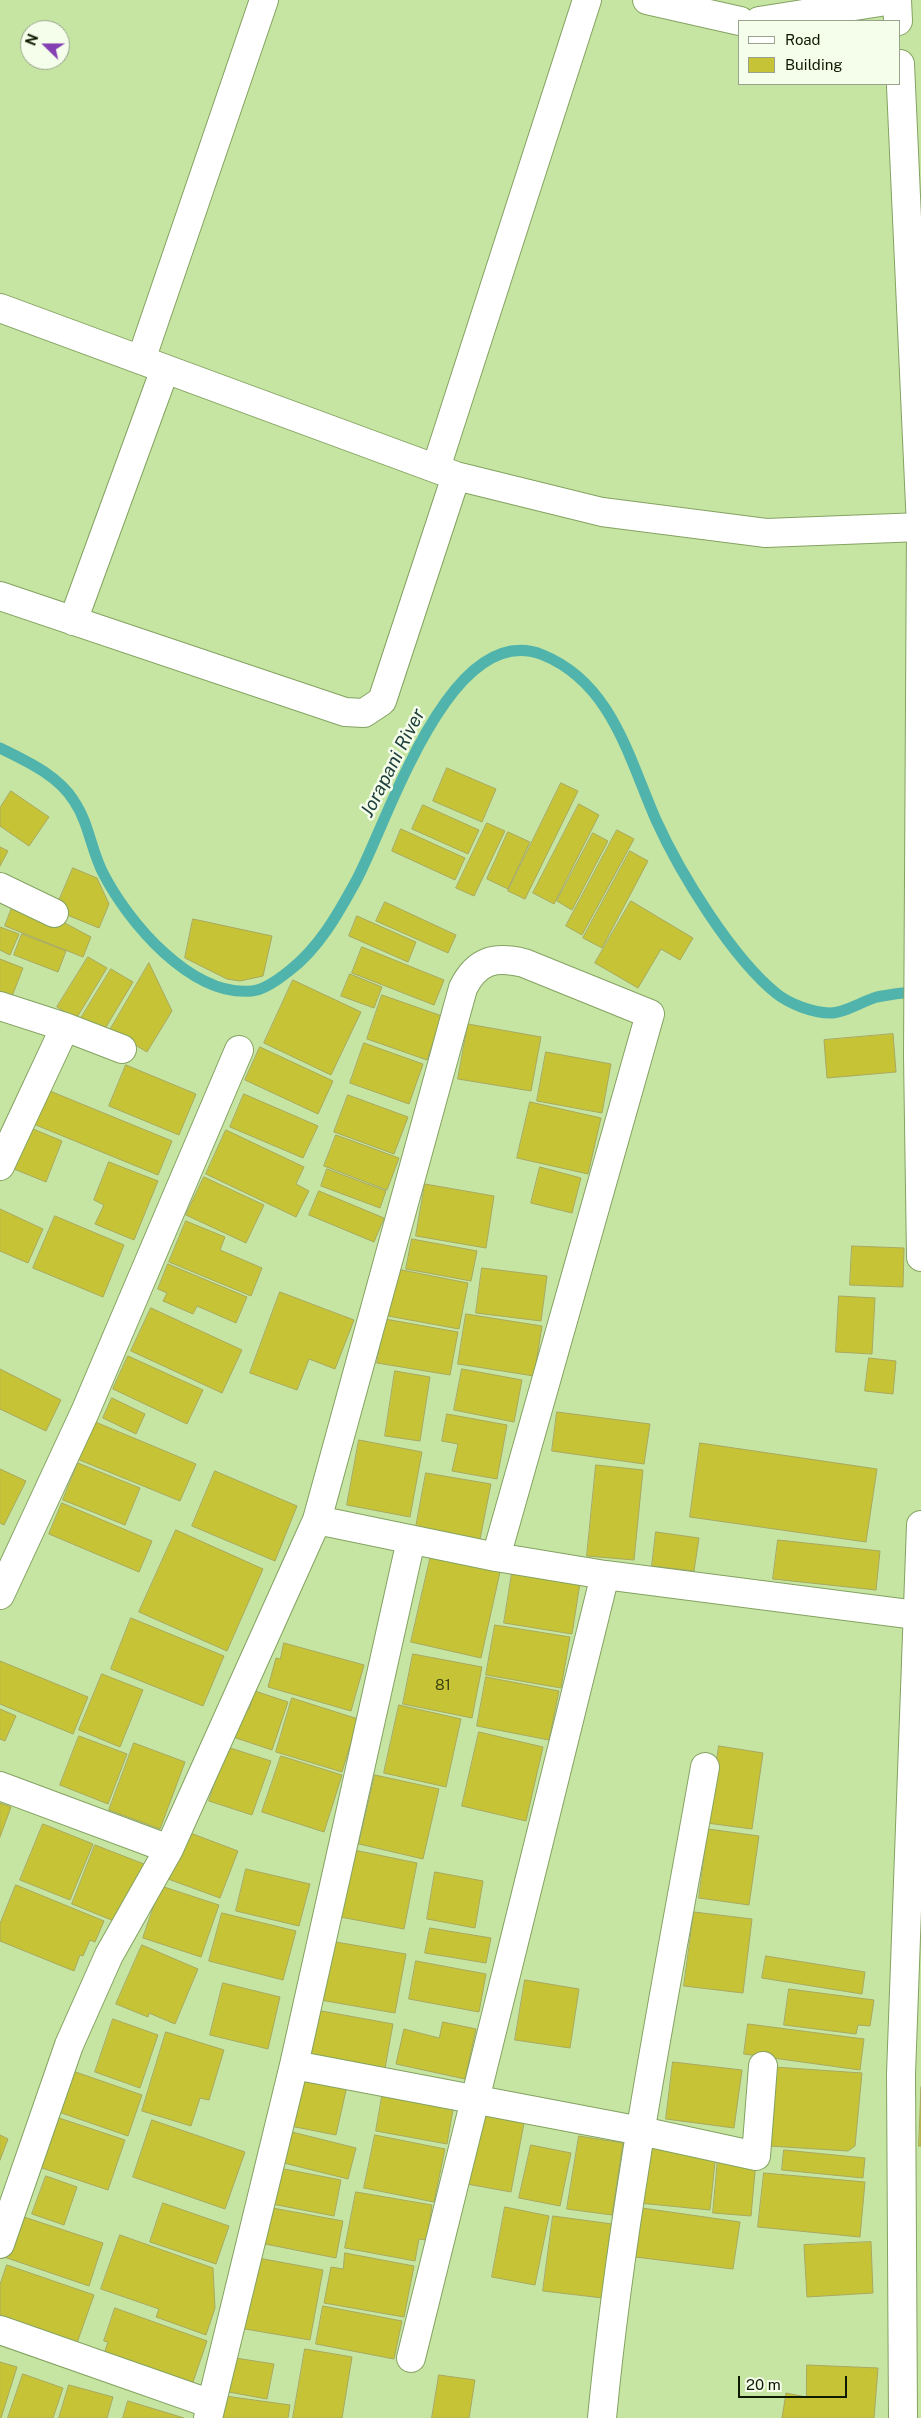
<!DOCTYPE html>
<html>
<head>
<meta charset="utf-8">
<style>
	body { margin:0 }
	#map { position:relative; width:921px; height:2418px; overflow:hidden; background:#c6e5a2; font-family:"Public Sans",sans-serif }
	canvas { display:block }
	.legend { position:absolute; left:738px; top:20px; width:162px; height:65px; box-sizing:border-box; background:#f4feea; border:1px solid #98a38d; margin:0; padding:6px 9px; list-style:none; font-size:15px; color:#0f1a02 }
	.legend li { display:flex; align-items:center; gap:10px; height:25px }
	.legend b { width:25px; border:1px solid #98a38d }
	.north { position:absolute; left:20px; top:20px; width:50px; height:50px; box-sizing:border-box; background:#f4feea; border:1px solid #98a38d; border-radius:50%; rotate:292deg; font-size:14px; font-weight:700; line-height:20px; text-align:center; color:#0f1a02 }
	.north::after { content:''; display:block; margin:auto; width:18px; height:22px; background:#843fb3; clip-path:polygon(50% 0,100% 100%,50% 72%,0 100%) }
	.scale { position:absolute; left:738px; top:2376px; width:109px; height:22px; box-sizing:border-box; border:2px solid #0f1a02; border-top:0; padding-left:6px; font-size:15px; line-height:18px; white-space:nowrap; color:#0f1a02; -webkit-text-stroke:4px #f4feea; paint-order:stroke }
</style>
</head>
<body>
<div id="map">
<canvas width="921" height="2418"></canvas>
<ul class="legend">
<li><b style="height:6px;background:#fff"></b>Road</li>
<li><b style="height:14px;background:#c6c436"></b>Building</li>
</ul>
<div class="north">N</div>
<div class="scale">20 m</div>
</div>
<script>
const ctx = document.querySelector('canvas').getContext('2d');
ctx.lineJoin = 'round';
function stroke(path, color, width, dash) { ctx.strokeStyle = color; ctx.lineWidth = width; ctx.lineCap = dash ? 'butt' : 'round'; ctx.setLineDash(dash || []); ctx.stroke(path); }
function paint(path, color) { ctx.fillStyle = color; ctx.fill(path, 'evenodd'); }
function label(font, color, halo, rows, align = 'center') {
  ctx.font = font + ' "Public Sans",sans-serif'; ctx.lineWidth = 5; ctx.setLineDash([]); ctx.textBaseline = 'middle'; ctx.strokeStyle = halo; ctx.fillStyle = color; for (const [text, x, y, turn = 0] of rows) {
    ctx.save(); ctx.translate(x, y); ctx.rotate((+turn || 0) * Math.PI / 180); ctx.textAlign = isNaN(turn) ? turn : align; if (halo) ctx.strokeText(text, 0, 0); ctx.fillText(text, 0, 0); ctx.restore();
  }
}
const stream = new Path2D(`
	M 0,748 C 26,761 58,775 74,801 C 89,823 91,850 103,873 C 128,922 191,997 252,991 C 264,990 279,979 289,971 C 319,948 338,914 356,881 C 388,822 450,617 543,655 C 612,683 629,759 656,820 C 680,873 732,958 777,994 C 790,1004 813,1013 830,1013 C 845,1013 862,1001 877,997 C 891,994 905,993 919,991`);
const building = new Path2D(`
	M 447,768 L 496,789 L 482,822 L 433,801 Z
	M 561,783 L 578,791 L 525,899 L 508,891 Z
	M 11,791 L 49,817 L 29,846 L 0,826 L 0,808 Z
	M 579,804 L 599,815 L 554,904 L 533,893 Z
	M 423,805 L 479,830 L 468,854 L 412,829 Z
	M 487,823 L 505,831 L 474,896 L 456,888 Z
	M 401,829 L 465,858 L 455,880 L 392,851 Z
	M 617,830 L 634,839 L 582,935 L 566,926 Z
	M 508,832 L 530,842 L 508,889 L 487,879 Z
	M 593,833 L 608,841 L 572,910 L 557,901 Z
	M 0,847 L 8,851 L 0,866 Z
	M 630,851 L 648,861 L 602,948 L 583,938 Z
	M 73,868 L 97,878 L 109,904 L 99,928 L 55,910 Z
	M 16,897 L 91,937 L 83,957 L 5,926 Z
	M 631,901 L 693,938 L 680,960 L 661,949 L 638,988 L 595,963 Z
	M 385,902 L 456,935 L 448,953 L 376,921 Z
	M 357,916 L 416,942 L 408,962 L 349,936 Z
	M 193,919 L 272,936 L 263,976 L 240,981 L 227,979 L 185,958 Z
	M 0,927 L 19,934 L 10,955 L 0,950 Z
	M 22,934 L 66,951 L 58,972 L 14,955 Z
	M 362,947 L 444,980 L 434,1005 L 352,973 Z
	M 88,957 L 107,968 L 76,1019 L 57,1007 Z
	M 0,959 L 23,968 L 9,1004 L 0,1001 Z
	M 149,963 L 172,1011 L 147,1052 L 110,1030 Z
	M 111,969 L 133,982 L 103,1032 L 81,1018 Z
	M 350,974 L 382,987 L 374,1008 L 341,996 Z
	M 293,980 L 361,1012 L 331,1075 L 264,1043 Z
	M 382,995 L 442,1016 L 427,1060 L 367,1039 Z
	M 468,1024 L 541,1037 L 531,1091 L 458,1079 Z
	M 893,1034 L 896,1072 L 827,1078 L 824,1040 Z
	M 364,1043 L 423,1064 L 409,1104 L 350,1083 Z
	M 260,1047 L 333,1081 L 318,1114 L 245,1080 Z
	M 546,1052 L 611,1064 L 602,1113 L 537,1101 Z
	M 126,1065 L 196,1094 L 179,1135 L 109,1106 Z
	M 45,1089 L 172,1141 L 158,1175 L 31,1123 Z
	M 244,1094 L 318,1126 L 303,1158 L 230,1127 Z
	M 348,1095 L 408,1117 L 394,1154 L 334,1132 Z
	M 530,1102 L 601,1118 L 588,1174 L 517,1158 Z
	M 26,1126 L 62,1141 L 46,1182 L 9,1167 Z
	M 226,1130 L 304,1167 L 296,1184 L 309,1191 L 296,1217 L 206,1174 Z
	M 336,1135 L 399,1158 L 387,1190 L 324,1166 Z
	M 109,1162 L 158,1181 L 134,1240 L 95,1224 L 104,1205 L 94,1200 Z
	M 540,1167 L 581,1178 L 572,1213 L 531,1203 Z
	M 327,1169 L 386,1191 L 380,1208 L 321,1186 Z
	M 204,1177 L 264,1205 L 246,1243 L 186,1215 Z
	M 425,1184 L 494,1196 L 486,1248 L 416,1236 Z
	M 319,1191 L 384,1218 L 374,1242 L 309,1215 Z
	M 0,1209 L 43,1229 L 28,1263 L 0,1251 Z
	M 55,1216 L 124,1245 L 103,1297 L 33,1268 Z
	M 186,1221 L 225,1237 L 220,1250 L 262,1268 L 251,1296 L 169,1262 Z
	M 412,1239 L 477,1251 L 471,1281 L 406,1269 Z
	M 852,1246 L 904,1248 L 903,1287 L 850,1285 Z
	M 168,1264 L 247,1297 L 236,1323 L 197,1306 L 193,1314 L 163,1301 L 167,1293 L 158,1289 Z
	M 482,1268 L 547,1276 L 541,1321 L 476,1313 Z
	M 397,1269 L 468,1283 L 459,1329 L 388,1316 Z
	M 280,1292 L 354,1320 L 335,1369 L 309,1359 L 297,1390 L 250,1373 Z
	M 839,1296 L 875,1298 L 872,1354 L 836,1352 Z
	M 151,1308 L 242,1350 L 222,1393 L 131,1351 Z
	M 466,1314 L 542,1326 L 534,1376 L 458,1364 Z
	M 385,1319 L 458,1332 L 450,1375 L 377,1363 Z
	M 128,1356 L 203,1390 L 187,1424 L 113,1389 Z
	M 869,1358 L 896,1361 L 893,1394 L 865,1391 Z
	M 0,1369 L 61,1400 L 46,1431 L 0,1409 Z
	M 462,1369 L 522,1380 L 514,1422 L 454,1410 Z
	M 395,1371 L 430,1377 L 420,1441 L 385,1436 Z
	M 112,1398 L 145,1414 L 136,1434 L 103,1418 Z
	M 557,1412 L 650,1424 L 644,1464 L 552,1451 Z
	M 447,1414 L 507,1425 L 497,1479 L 452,1471 L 458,1444 L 442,1441 Z
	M 93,1421 L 196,1464 L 180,1501 L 77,1459 Z
	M 359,1440 L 422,1452 L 410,1517 L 347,1505 Z
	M 700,1443 L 877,1469 L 866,1542 L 690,1517 Z
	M 78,1463 L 140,1488 L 125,1525 L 63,1500 Z
	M 596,1465 L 643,1470 L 634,1560 L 587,1556 Z
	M 0,1469 L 26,1481 L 4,1525 L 0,1523 Z
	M 215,1471 L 297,1506 L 275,1561 L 192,1526 Z
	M 426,1473 L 491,1484 L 480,1539 L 416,1527 Z
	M 62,1503 L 152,1541 L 139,1572 L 49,1534 Z
	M 176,1530 L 263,1569 L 227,1651 L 139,1612 Z
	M 656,1532 L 699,1538 L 694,1571 L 652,1566 Z
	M 778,1540 L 880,1551 L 876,1590 L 773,1579 Z
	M 431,1555 L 500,1572 L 481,1658 L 411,1642 Z
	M 512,1573 L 580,1583 L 572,1634 L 504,1623 Z
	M 131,1618 L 224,1656 L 203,1706 L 111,1669 Z
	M 495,1625 L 570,1637 L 561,1688 L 486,1675 Z
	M 284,1643 L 364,1665 L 351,1711 L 268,1687 L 276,1658 L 280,1659 Z
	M 413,1654 L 482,1667 L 472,1718 L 403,1704 Z
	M 0,1661 L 88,1697 L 73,1734 L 0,1704 Z
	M 102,1674 L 143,1690 L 120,1747 L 79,1730 Z
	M 486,1677 L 559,1691 L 549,1740 L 477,1726 Z
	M 255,1691 L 288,1702 L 272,1750 L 233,1737 L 243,1707 L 249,1709 Z
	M 292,1698 L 358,1719 L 342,1772 L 276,1752 Z
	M 399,1705 L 461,1719 L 446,1787 L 384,1773 Z
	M 0,1709 L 16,1716 L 5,1741 L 0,1739 Z
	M 479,1732 L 543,1747 L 526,1821 L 462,1806 Z
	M 79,1736 L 127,1754 L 108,1804 L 60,1785 Z
	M 134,1743 L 185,1762 L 160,1829 L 109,1810 Z
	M 719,1746 L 763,1753 L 752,1829 L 707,1823 Z
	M 227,1747 L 271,1761 L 252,1815 L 209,1801 Z
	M 281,1756 L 342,1775 L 324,1832 L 262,1812 Z
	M 375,1775 L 439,1789 L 423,1859 L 359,1844 Z
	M 0,1803 L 11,1807 L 0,1837 Z
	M 43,1824 L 93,1844 L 70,1900 L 20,1880 Z
	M 708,1829 L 759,1836 L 749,1905 L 699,1898 Z
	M 185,1831 L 238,1851 L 220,1898 L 168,1879 Z
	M 95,1845 L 149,1866 L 119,1923 L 72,1904 Z
	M 354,1850 L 417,1863 L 404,1929 L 335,1916 Z
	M 246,1869 L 310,1884 L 299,1926 L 236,1911 Z
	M 435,1872 L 483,1881 L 475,1928 L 427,1919 Z
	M 16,1885 L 104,1921 L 95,1942 L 90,1940 L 83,1956 L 80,1955 L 74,1971 L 0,1941 L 0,1924 Z
	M 161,1886 L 219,1905 L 201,1957 L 143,1938 Z
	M 694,1912 L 752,1919 L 743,1993 L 684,1986 Z
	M 222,1913 L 296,1931 L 283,1980 L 209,1961 Z
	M 430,1928 L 491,1938 L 486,1963 L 425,1953 Z
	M 330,1941 L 406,1954 L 395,2013 L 320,2000 Z
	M 142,1945 L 198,1969 L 175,2024 L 149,2013 L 148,2017 L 116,2004 Z
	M 766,1956 L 865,1972 L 862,1994 L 762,1978 Z
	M 416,1961 L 486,1974 L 479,2012 L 409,1999 Z
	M 525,1980 L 579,1989 L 570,2048 L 515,2040 Z
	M 223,1983 L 280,1997 L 268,2049 L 210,2035 Z
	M 789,1989 L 874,2000 L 870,2026 L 858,2025 L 856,2034 L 784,2025 Z
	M 316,2010 L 393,2024 L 385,2068 L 308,2054 Z
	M 113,2019 L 158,2035 L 140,2088 L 95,2072 Z
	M 443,2022 L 476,2029 L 465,2079 L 396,2064 L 404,2029 L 439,2038 Z
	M 748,2024 L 864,2039 L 860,2070 L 744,2054 Z
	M 166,2032 L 224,2050 L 209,2100 L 200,2098 L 191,2126 L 142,2111 Z
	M 673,2062 L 742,2070 L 734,2128 L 666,2119 Z
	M 774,2067 L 862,2073 L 855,2146 L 848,2151 L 769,2146 Z
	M 64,2068 L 142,2095 L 128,2136 L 50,2109 Z
	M 300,2076 L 347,2086 L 336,2135 L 290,2126 Z
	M 921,2087 L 921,2146 L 919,2146 Z
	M 383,2091 L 454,2104 L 447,2144 L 376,2131 Z
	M 482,2114 L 524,2123 L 511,2192 L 467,2184 Z
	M 53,2116 L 125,2140 L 108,2190 L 36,2166 Z
	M 152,2120 L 245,2152 L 225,2209 L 133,2177 Z
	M 288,2131 L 356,2148 L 348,2179 L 280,2162 Z
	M 0,2135 L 8,2139 L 0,2160 Z
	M 375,2135 L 445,2149 L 434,2202 L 364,2188 Z
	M 579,2136 L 623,2143 L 612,2215 L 567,2209 Z
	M 531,2145 L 571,2153 L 560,2206 L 519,2198 Z
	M 645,2146 L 716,2153 L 710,2210 L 639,2203 Z
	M 784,2150 L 865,2158 L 863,2178 L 782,2170 Z
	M 718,2158 L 756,2161 L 751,2216 L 713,2213 Z
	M 279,2168 L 341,2180 L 334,2216 L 272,2204 Z
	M 764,2173 L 865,2182 L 860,2237 L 758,2227 Z
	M 46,2176 L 77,2187 L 64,2225 L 32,2214 Z
	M 356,2192 L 432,2205 L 427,2240 L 419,2239 L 415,2261 L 345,2248 Z
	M 163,2203 L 229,2226 L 216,2264 L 150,2242 Z
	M 267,2207 L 343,2221 L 336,2258 L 260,2243 Z
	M 505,2207 L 549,2216 L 535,2285 L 492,2277 Z
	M 642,2208 L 740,2222 L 733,2269 L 635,2257 Z
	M 18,2215 L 103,2243 L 89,2286 L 4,2257 Z
	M 553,2216 L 612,2224 L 603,2298 L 543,2291 Z
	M 120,2235 L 213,2268 L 215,2308 L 206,2335 L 156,2317 L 159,2309 L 101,2289 Z
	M 871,2242 L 873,2293 L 807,2297 L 804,2245 Z
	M 345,2253 L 414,2266 L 404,2317 L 324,2303 L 331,2267 L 343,2269 Z
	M 253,2257 L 323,2270 L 310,2340 L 239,2328 Z
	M 7,2265 L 94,2295 L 77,2343 L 0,2316 L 0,2285 Z
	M 323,2306 L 402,2321 L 394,2359 L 316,2344 Z
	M 115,2308 L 207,2341 L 192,2385 L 104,2354 L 108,2342 L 104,2341 Z
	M 305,2349 L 352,2357 L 342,2418 L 293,2418 Z
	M 229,2357 L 274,2364 L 267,2399 L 223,2391 Z
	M 0,2362 L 17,2367 L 1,2418 L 0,2418 Z
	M 807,2365 L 878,2368 L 874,2418 L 782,2418 L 786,2393 L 806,2397 Z
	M 23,2374 L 63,2388 L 53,2418 L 8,2418 Z
	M 439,2375 L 475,2380 L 469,2418 L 432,2418 Z
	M 69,2385 L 113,2397 L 107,2418 L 59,2418 Z
	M 225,2396 L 290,2405 L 288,2418 L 222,2418 Z
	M 128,2401 L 184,2418 L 123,2418 Z`);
const minor = new Path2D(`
	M 647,0 L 740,21
	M 759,21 L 893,0
	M 0,308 L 456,476 L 602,512 L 766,533 L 921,527
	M 141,360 L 264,0
	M 436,468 L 587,0
	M 0,596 L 345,712 L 364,713 L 382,701 L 456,476
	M 73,621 L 165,369
	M 0,887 L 54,913
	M 0,1006 L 65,1027 L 122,1049
	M 0,1166 L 65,1027
	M 317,1520 L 496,1557 L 605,1575 L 916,1615
	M 0,1595 L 85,1412 L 239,1050
	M 0,1786 L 169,1849
	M 294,2065 L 641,2131 L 756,2156 L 763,2066
	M 0,2244 L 69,2045 L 109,1955 L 169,1849 L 317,1520 L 463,988 C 477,960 495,956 524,963 L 650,1014 L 496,1557
	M 0,2330 L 211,2404
	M 411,2358 L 605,1575
	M 208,2418 L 294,2065 L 411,1540
	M 602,2418 C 623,2199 667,1983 705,1767`);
const tertiary = new Path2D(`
	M 897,0 L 898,21
	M 900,64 L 921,527 L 918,1055 L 921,1257
	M 903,2418 L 901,2074 L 921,1525`);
const numberNames = [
	["81",443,1685]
];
const waterNames = [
	["Jorapani River",393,763,-63]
];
stroke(stream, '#50b4ad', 11);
paint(building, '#c6c436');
stroke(building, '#a8a85f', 1);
stroke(minor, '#84a261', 30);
stroke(tertiary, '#84a261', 30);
stroke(minor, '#fff', 28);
stroke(tertiary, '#fff', 28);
label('15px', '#3d440f', null, numberNames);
label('italic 19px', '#22413f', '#f4feea', waterNames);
</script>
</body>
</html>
